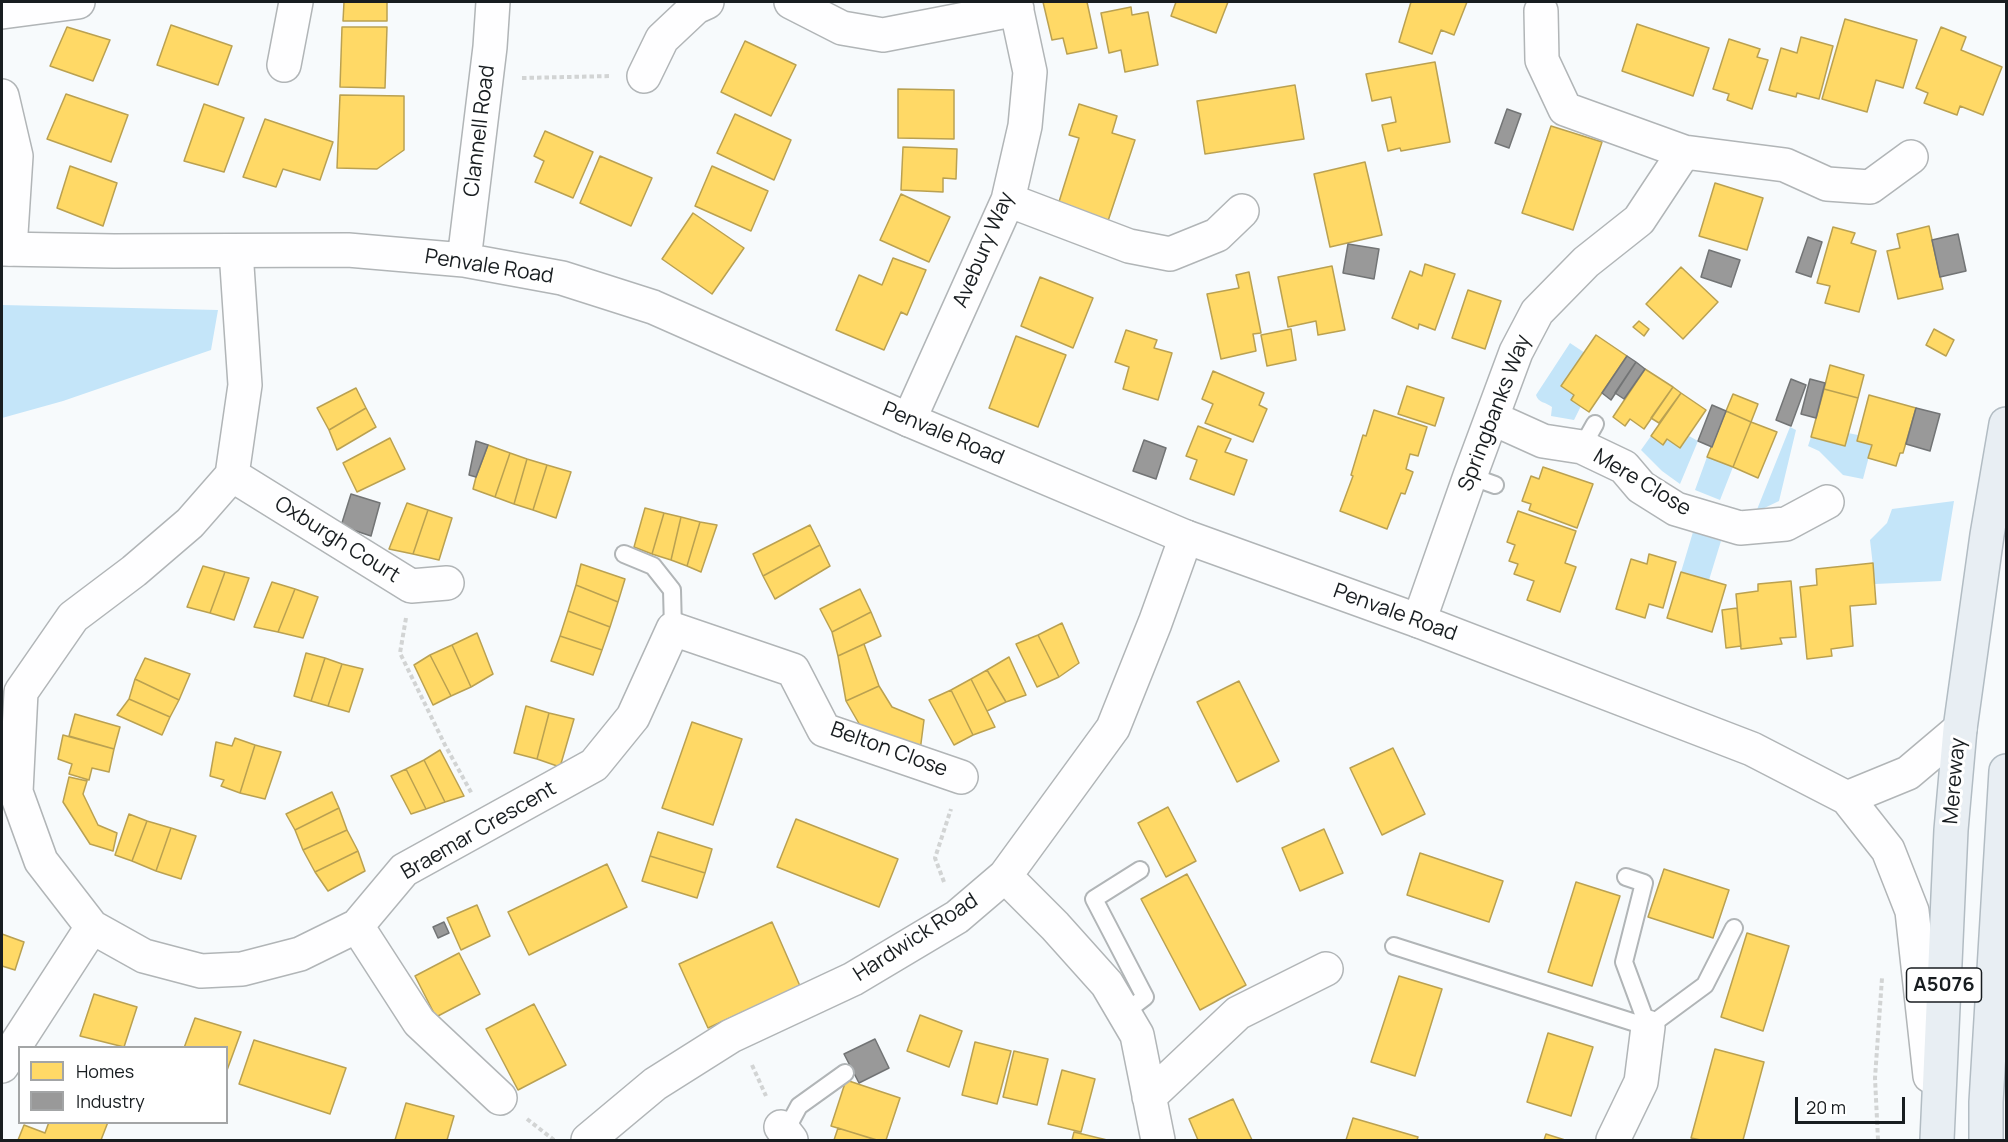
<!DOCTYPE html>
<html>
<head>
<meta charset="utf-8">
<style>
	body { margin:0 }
	#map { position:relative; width:2008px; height:1142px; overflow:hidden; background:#f7fafc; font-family:Manrope,sans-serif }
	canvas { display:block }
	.frame { position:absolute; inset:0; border:3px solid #181d20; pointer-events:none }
	.legend { position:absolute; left:18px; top:1046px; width:210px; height:78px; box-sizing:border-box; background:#fff; border:2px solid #a3a5a6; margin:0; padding:8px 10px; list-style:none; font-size:18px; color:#181d20 }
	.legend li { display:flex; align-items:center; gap:12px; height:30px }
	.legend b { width:30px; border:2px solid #a3a5a6 }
	.scale { position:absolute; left:1795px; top:1097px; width:110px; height:27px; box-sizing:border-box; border:3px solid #181d20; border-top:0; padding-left:8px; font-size:18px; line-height:21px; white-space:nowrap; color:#181d20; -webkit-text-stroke:4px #fff; paint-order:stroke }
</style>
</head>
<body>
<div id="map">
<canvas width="2008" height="1142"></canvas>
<div class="frame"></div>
<ul class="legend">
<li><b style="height:16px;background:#ffd966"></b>Homes</li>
<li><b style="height:16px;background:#999"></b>Industry</li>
</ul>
<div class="scale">20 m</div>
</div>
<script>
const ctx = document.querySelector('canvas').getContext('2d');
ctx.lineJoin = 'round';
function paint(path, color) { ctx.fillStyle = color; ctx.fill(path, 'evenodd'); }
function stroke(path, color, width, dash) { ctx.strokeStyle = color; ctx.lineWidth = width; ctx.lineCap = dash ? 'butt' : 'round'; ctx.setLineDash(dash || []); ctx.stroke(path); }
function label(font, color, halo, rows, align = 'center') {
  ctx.font = font + ' Manrope,sans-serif'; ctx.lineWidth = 6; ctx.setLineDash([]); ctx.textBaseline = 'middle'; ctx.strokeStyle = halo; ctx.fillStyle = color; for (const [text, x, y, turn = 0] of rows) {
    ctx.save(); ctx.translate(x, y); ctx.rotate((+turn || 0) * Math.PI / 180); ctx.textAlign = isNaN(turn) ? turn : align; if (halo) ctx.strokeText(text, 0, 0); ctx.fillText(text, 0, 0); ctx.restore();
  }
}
const green = new Path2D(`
	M 2,305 L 218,310 L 211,350 L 63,401 L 2,418 Z
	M 1570,343 L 1585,353 L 1561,386 L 1574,395 L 1581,406 L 1574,420 L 1551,416 L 1552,407 C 1546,402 1538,403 1536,395 Z
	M 1790,427 L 1796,430 L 1779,501 L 1756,512 Z
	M 1848,433 L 1858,435 L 1857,441 L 1872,445 L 1863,479 L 1843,475 L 1819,451 L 1808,446 L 1811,437 L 1844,446 Z
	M 1651,436 L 1663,445 L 1667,439 L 1680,448 L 1689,436 L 1698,441 L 1680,484 L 1662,471 L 1641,450 Z
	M 1707,457 L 1733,467 L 1720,500 L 1695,490 Z
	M 1954,501 L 1941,581 L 1875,584 L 1870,540 L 1887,523 L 1892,509 Z
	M 1693,532 L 1721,541 L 1709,580 L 1681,572 Z`);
const homes = new Path2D(`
	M 344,2 L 387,2 L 387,21 L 343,21 Z
	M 1043,2 L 1087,2 L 1097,48 L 1067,54 L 1063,38 L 1052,40 Z
	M 1176,2 L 1228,2 L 1216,33 L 1171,16 Z
	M 1411,2 L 1467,2 L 1454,35 L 1441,30 L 1432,54 L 1399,42 Z
	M 1131,7 L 1132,15 L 1148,12 L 1158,65 L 1125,72 L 1121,50 L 1109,53 L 1101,13 Z
	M 1845,19 L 1917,40 L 1903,88 L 1876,80 L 1867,112 L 1822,99 Z
	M 1637,24 L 1709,48 L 1693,96 L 1622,71 Z
	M 171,25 L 232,46 L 218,85 L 157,65 Z
	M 67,27 L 110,40 L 93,81 L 50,66 Z
	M 342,27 L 387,27 L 385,88 L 340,87 Z
	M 1941,27 L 1966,37 L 1961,50 L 2002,67 L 1983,115 L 1960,106 L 1957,115 L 1924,103 L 1928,93 L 1916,88 Z
	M 1801,37 L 1833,46 L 1819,99 L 1797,93 L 1796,97 L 1769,90 L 1781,48 L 1797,53 Z
	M 1729,39 L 1760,49 L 1757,57 L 1768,60 L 1752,109 L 1727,100 L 1729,94 L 1713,89 Z
	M 745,41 L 796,65 L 771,116 L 721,92 Z
	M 1435,62 L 1450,142 L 1401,151 L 1400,148 L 1388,151 L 1382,125 L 1396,122 L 1391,97 L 1372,101 L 1366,74 Z
	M 1295,85 L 1304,139 L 1205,154 L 1197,101 Z
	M 898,89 L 954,90 L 954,139 L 898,138 Z
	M 66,94 L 128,115 L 111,162 L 47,139 Z
	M 340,95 L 404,96 L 404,150 L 377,169 L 337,168 Z
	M 204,104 L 244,118 L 224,172 L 184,161 Z
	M 1079,104 L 1117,116 L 1112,133 L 1135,140 L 1108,221 L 1058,205 L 1079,138 L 1069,135 Z
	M 735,114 L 791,140 L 774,180 L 717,153 Z
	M 265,119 L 333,142 L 320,180 L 283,169 L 276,187 L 243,177 Z
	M 1551,126 L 1602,142 L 1573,230 L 1522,213 Z
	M 545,131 L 593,152 L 573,198 L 535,182 L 544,161 L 534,156 Z
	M 903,147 L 957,149 L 956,179 L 943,178 L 943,192 L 901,190 Z
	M 600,156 L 652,178 L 631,226 L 580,203 Z
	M 1365,162 L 1382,235 L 1330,247 L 1314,174 Z
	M 70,166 L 117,183 L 103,226 L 57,208 Z
	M 712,166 L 768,191 L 751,231 L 695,206 Z
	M 1715,183 L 1763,198 L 1747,250 L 1699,236 Z
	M 901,194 L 950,217 L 929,262 L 880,240 Z
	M 693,213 L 744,248 L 712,294 L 662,259 Z
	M 1929,226 L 1943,289 L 1898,299 L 1887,251 L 1900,248 L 1897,234 Z
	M 1833,227 L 1855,233 L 1851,243 L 1876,251 L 1859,312 L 1825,303 L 1830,286 L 1817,283 Z
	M 893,258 L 926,270 L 907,315 L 901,312 L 884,350 L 836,330 L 859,275 L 882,285 Z
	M 1425,264 L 1455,274 L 1435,330 L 1419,324 L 1418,329 L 1392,318 L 1410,271 L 1422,276 Z
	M 1332,266 L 1345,330 L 1318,335 L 1316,321 L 1288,327 L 1278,277 Z
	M 1681,267 L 1718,302 L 1683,339 L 1646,304 Z
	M 1249,272 L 1261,333 L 1253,334 L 1256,351 L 1221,359 L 1207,294 L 1239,288 L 1236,275 Z
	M 1040,277 L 1093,298 L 1073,348 L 1021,326 Z
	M 1468,290 L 1501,301 L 1485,349 L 1452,338 Z
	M 1639,321 L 1649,329 L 1644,336 L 1633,327 Z
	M 1291,329 L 1296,360 L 1267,366 L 1261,335 Z
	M 1934,329 L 1954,340 L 1946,356 L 1926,345 Z
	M 1126,330 L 1157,340 L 1154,348 L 1172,353 L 1158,400 L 1123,389 L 1129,367 L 1115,362 Z
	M 1596,335 L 1627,356 L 1589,412 L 1571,400 L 1574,395 L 1561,386 Z
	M 1016,336 L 1066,355 L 1038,427 L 989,408 Z
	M 1830,365 L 1864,375 L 1858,398 L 1824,389 Z
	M 1645,369 L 1673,387 L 1644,429 L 1630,419 L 1625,426 L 1613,417 Z
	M 1213,371 L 1264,393 L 1259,405 L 1267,409 L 1253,442 L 1205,423 L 1213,404 L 1202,399 Z
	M 1407,386 L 1444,398 L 1435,426 L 1398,414 Z
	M 1673,387 L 1681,393 L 1659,423 L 1651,418 Z
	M 356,388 L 366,408 L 329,430 L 317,408 Z
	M 1824,389 L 1858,398 L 1845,446 L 1811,437 Z
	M 1681,393 L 1706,410 L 1680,448 L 1667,439 L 1663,445 L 1651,436 Z
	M 1733,394 L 1758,404 L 1751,422 L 1726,411 Z
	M 1869,395 L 1916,408 L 1903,453 L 1900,453 L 1896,466 L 1868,458 L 1872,445 L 1857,441 Z
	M 366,408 L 376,427 L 337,450 L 329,430 Z
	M 1374,410 L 1427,427 L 1418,456 L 1410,454 L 1406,469 L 1413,472 L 1405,494 L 1401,493 L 1387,529 L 1340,511 L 1353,476 L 1351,475 L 1363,435 L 1366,436 Z
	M 1726,411 L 1751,422 L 1733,467 L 1707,457 Z
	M 1751,422 L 1777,432 L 1758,478 L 1733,467 Z
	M 1198,426 L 1231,439 L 1225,452 L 1247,460 L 1234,495 L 1190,479 L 1197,460 L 1186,456 Z
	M 390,438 L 405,469 L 357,492 L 343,463 Z
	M 488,445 L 510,453 L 495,497 L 473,489 L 476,477 Z
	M 510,453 L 527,459 L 514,504 L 495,497 Z
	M 527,459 L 547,465 L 533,510 L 514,504 Z
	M 547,465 L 571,472 L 556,518 L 533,510 Z
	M 1543,467 L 1593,484 L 1577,528 L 1529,510 L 1531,504 L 1522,501 L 1531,476 L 1539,479 Z
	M 407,503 L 428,510 L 413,554 L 389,549 Z
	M 645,508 L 664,513 L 652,554 L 634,547 Z
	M 428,510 L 452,518 L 439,560 L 413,554 Z
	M 1518,511 L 1576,531 L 1565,563 L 1576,567 L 1560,612 L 1527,600 L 1534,581 L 1514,574 L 1518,564 L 1509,561 L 1515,545 L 1507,542 Z
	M 664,513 L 681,517 L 671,560 L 652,554 Z
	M 681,517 L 700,522 L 687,566 L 671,560 Z
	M 700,522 L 717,525 L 701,572 L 687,566 Z
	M 810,525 L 820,545 L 763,576 L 753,554 Z
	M 820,545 L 830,566 L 775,599 L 763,576 Z
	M 1649,554 L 1676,562 L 1663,608 L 1649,604 L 1645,618 L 1616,609 L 1631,559 L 1647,564 Z
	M 1873,563 L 1876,604 L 1850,606 L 1853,646 L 1831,649 L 1832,656 L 1807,659 L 1800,587 L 1817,585 L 1816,569 Z
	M 581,564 L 625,579 L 618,602 L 576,585 Z
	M 203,566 L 225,572 L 210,613 L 187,607 Z
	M 225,572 L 249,578 L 234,620 L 210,613 Z
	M 1681,572 L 1726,585 L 1712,632 L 1667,618 Z
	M 1791,581 L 1796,637 L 1780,638 L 1782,644 L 1741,649 L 1736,594 L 1758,591 L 1758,584 Z
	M 272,582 L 295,589 L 278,632 L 254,627 Z
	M 576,585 L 618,602 L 610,627 L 568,611 Z
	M 295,589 L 318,597 L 303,638 L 278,632 Z
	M 860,589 L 871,612 L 832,632 L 820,609 Z
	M 1737,608 L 1741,646 L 1726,648 L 1722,610 Z
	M 568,611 L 610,627 L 602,650 L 560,636 Z
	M 871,612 L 881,636 L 838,656 L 832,632 Z
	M 1062,623 L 1079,663 L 1059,677 L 1038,635 Z
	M 477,633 L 493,674 L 471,687 L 452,645 Z
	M 1038,635 L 1059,677 L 1037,687 L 1016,644 Z
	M 560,636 L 602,650 L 593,675 L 551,661 Z
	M 864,644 L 879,686 L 846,701 L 838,656 Z
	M 452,645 L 471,687 L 451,696 L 430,655 Z
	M 306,653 L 325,658 L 311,701 L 294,696 Z
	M 430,655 L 451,696 L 433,705 L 414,665 Z
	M 1009,657 L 1026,695 L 1006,702 L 987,670 Z
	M 145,658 L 190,674 L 179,700 L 135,679 Z
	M 325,658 L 342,664 L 328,706 L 311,701 Z
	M 342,664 L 363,669 L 349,712 L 328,706 Z
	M 987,670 L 1006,702 L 987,711 L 971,679 Z
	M 135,679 L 179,700 L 170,717 L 129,699 Z
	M 971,679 L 995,727 L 973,735 L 951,690 Z
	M 1239,681 L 1279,761 L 1237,782 L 1197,702 Z
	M 879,686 L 892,707 L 924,720 L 920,751 L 865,734 L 846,701 Z
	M 951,690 L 973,735 L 954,745 L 929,700 Z
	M 129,699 L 170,717 L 162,735 L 117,715 Z
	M 526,706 L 549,713 L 537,759 L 514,753 Z
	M 549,713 L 574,719 L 560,767 L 537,759 Z
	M 75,714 L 120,727 L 114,749 L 69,736 Z
	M 692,722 L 742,739 L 713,825 L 662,808 Z
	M 63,735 L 114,749 L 109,772 L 92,768 L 89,780 L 69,774 L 72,764 L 58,759 Z
	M 235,738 L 255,745 L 240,793 L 221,786 L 224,780 L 210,776 L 216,742 L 232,746 Z
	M 255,745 L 281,752 L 265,799 L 240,793 Z
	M 1393,748 L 1425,814 L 1382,835 L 1350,768 Z
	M 440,750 L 464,796 L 445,802 L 424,760 Z
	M 424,760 L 445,802 L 426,809 L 406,769 Z
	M 406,769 L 426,809 L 411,814 L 391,776 Z
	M 69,777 L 87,781 L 83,794 L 98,825 L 117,833 L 113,851 L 90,844 L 63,802 Z
	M 332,792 L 339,808 L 295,830 L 286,814 Z
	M 1168,807 L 1196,861 L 1166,877 L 1138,823 Z
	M 339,808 L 347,830 L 303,850 L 295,830 Z
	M 129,814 L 147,821 L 132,861 L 115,855 Z
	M 796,819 L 898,859 L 879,907 L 777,867 Z
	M 147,821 L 171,828 L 156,871 L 132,861 Z
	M 171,828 L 196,836 L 181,879 L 156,871 Z
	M 1324,829 L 1343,873 L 1300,891 L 1282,848 Z
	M 347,830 L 358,851 L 315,872 L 303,850 Z
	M 658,832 L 712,849 L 705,873 L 650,856 Z
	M 358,851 L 365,871 L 328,891 L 315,872 Z
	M 1420,853 L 1503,881 L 1489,922 L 1407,895 Z
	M 650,856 L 705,873 L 697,898 L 642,881 Z
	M 607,864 L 627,907 L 529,955 L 508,912 Z
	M 1664,869 L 1729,890 L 1713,938 L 1648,917 Z
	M 1187,874 L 1246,985 L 1200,1010 L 1141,899 Z
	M 1576,882 L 1620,896 L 1592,986 L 1548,972 Z
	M 477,905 L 490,936 L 461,950 L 447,918 Z
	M 772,922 L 800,986 L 708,1028 L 679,964 Z
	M 1747,933 L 1789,946 L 1763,1031 L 1721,1017 Z
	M 2,934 L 24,942 L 15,970 L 2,966 Z
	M 459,953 L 480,994 L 436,1017 L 415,976 Z
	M 1399,976 L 1442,989 L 1415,1076 L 1371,1062 Z
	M 94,994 L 137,1007 L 124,1047 L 80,1036 Z
	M 534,1004 L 566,1065 L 518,1090 L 486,1029 Z
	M 920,1015 L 962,1031 L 949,1067 L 907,1051 Z
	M 195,1018 L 241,1032 L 226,1073 L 226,1048 L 184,1048 Z
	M 1548,1033 L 1593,1047 L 1571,1116 L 1527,1102 Z
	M 254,1040 L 346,1068 L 330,1114 L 239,1084 Z
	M 975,1042 L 1011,1051 L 997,1104 L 962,1095 Z
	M 1715,1049 L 1764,1062 L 1743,1140 L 1701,1140 L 1691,1138 Z
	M 1014,1051 L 1048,1059 L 1037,1105 L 1003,1097 Z
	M 1062,1070 L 1095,1079 L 1081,1132 L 1048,1124 Z
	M 846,1080 L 900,1098 L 886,1140 L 877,1140 L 831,1126 Z
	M 1233,1099 L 1252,1140 L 1198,1140 L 1189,1119 Z
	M 406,1103 L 454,1116 L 447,1140 L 395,1140 Z
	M 1353,1118 L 1418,1137 L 1417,1140 L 1346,1140 Z
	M 49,1122 L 108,1122 L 101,1140 L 18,1140 L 24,1125 L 45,1133 Z
	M 838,1128 L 873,1139 L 872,1140 L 834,1140 Z
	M 1074,1132 L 1107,1140 L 1072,1140 Z
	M 1546,1134 L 1565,1140 L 1544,1140 Z`);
const industry = new Path2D(`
	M 1507,109 L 1521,114 L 1509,148 L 1495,143 Z
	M 1958,234 L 1966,271 L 1940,277 L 1932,240 Z
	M 1808,237 L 1822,242 L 1811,277 L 1796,272 Z
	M 1348,244 L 1379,249 L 1374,279 L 1343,273 Z
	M 1709,250 L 1740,260 L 1731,287 L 1701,277 Z
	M 1627,356 L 1636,362 L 1611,400 L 1602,393 Z
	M 1636,362 L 1645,369 L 1624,399 L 1615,393 Z
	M 1791,379 L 1806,385 L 1791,426 L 1776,420 Z
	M 1810,379 L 1825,383 L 1816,418 L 1801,414 Z
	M 1712,405 L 1726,411 L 1712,447 L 1698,441 Z
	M 1916,408 L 1940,414 L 1930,451 L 1906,444 Z
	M 1144,440 L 1166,448 L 1156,479 L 1133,471 Z
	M 476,441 L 488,445 L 476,477 L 469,475 Z
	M 351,494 L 380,503 L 371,536 L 341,526 Z
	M 444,922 L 449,933 L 438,938 L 433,927 Z
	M 875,1039 L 889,1068 L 859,1083 L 844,1054 Z`);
const path = new Path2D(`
	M 522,78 L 611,76
	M 406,618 L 400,653 L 445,745 L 472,794
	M 944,882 L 935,858 L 951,809
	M 752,1065 L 766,1096
	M 527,1119 L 554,1140
	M 1878,1140 L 1875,1078 L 1882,978`);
const service = new Path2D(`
	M 1582,447 L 1595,424
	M 1470,476 L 1495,485
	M 624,554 L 653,566 L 672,590 L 673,629
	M 1626,877 L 1644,883 L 1624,962 L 1648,1027
	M 1394,946 L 1648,1027
	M 1124,1013 L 1145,997 L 1094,899 L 1140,870
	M 1648,1027 L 1705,985 L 1734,928
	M 785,1132 L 799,1106 L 845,1073`);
const minor = new Path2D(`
	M 791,2 L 842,28 L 883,35 L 1017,9
	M 1541,11 L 1542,60 L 1565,109 L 1684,152 L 1785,165 L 1827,184 L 1870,187 L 1911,157
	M 2,12 L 78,2
	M 284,65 L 296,2
	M 644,76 L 662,39 L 696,7 L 707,2
	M 2,96 L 16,156 L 10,249
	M 1008,200 L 1129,246 L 1170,254 L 1217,235 L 1242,211
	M 236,251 L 245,385 L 232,475 L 190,523 L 134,571 L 73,617 L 21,692 L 16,792 L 41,861 L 92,927 L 144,956 L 201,971 L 242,969 L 300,954 L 357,926 L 404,870 L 594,765 L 633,717 L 673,629 L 793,670 L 824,730 L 961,777
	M 1492,418 L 1543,441 L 1582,447 L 1624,467 L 1641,487 L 1676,509 L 1740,528 L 1786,524 L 1827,502
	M 909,420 L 1008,200 L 1025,126 L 1030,72 L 1015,2
	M 232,475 L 411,586 L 447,583
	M 1419,621 L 1470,476 L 1516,352 L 1537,312 L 1586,262 L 1639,220 L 1684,152
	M 1005,876 L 1055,926 L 1107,984 L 1137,1035 L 1158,1140
	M 357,926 L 419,1022 L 500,1098
	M 2,1066 L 92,927
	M 1149,1097 L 1238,1013 L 1326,969
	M 781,1127 L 791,1140
	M 588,1140 L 655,1084 L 731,1036 L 853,979 L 957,917 L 1005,876 L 1113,728 L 1155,623 L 1186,537
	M 1613,1140 L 1641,1082 L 1648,1027`);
const tertiary = new Path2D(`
	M 2,249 L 114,251 L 348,250 L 464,260 L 562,278 L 653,307 L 909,420 L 1186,537 L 1419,621 L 1752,749 L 1847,798 L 1888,850 L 1912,911 L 1930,1076
	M 464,260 L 490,47 L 493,2
	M 1847,798 L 1908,773 L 1960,729`);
const trunk = new Path2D(`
	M 1937,1140 L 1951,830 L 1960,729 L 1987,535 L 2006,424
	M 1986,1140 L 1986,1102 L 2006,771`);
const shields = [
	[1944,985,75]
];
const shieldNames = [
	["A5076",1944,985]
];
const streetNames = [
	["Clannell Road",480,131,-83],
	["Avebury Way",984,250,-67],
	["Penvale Road",489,267,9],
	["Springbanks Way",1495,413,-69],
	["Penvale Road",943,434,23],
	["Mere Close",1642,483,31],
	["Oxburgh Court",337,540,32],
	["Penvale Road",1395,613,20],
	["Belton Close",889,750,20],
	["Mereway",1955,781,-85],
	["Braemar Crescent",479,831,-30],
	["Hardwick Road",916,938,-33]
];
paint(green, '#c4e5f9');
paint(homes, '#ffd966');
stroke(homes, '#baa151', 1.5);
paint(industry, '#999');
stroke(industry, '#727475', 1.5);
stroke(service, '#b1b5b7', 20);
stroke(minor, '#b1b5b7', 36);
stroke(tertiary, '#b1b5b7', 36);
stroke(trunk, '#b2bcc3', 36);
stroke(path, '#d2d4d4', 4, [4.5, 3]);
stroke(service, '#fefeff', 16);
stroke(minor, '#fefeff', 33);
stroke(tertiary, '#fefeff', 33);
stroke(trunk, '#e8eef3', 33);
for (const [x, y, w] of shields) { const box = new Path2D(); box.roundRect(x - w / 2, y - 17, w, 34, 4.5); ctx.fillStyle = '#fff'; ctx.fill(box); stroke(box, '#181d20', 1.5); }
label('bold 20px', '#181d20', null, shieldNames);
label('21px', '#181d20', '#fff', streetNames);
</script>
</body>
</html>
